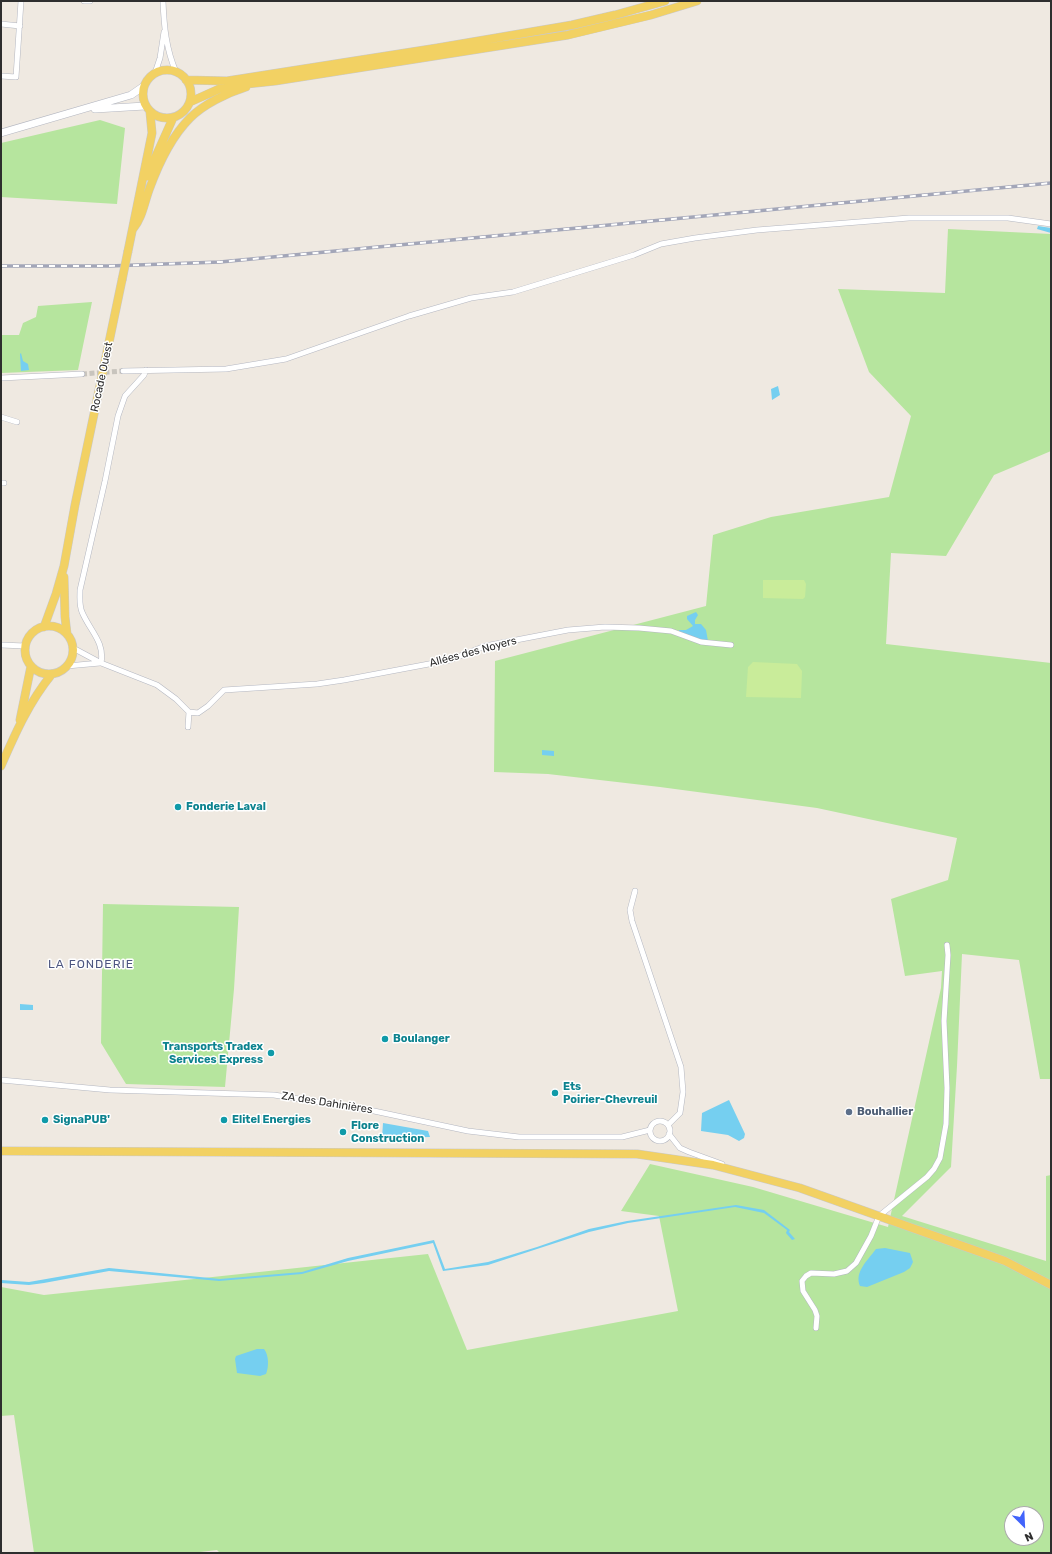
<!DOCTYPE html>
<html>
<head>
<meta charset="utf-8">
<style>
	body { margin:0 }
	#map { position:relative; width:1052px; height:1554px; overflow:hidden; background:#efe9e1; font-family:Rubik,sans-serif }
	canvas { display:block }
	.frame { position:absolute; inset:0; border:2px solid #2e2e2e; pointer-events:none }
	.north { position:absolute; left:1004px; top:1506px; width:40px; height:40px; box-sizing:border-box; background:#fff; border:1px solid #ababab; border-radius:50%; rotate:156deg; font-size:11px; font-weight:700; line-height:16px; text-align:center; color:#2e2e2e }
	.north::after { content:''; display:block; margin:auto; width:14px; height:18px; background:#4264fb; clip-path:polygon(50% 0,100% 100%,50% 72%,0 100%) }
</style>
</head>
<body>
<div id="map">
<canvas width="1052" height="1554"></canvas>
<div class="frame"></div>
<div class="north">N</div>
</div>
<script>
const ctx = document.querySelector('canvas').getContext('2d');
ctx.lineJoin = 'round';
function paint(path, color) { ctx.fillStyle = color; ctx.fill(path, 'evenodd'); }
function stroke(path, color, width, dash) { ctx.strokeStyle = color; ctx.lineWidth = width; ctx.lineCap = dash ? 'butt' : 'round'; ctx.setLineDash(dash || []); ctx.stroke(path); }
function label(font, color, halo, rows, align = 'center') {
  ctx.font = font + ' Rubik,sans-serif'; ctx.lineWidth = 3; ctx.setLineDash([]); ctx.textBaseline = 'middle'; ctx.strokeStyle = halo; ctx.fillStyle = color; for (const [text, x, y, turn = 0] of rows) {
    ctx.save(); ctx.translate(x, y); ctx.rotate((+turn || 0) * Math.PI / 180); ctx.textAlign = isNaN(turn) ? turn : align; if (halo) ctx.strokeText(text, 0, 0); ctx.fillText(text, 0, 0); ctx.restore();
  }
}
const green = new Path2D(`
	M 100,120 L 125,128 L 117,204 L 1,197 L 1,143 Z
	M 948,229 L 1051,234 L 1051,451 L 994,475 L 946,556 L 891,553 L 886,644 L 1051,663 L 1051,1079 L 1040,1079 L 1019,960 L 962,954 L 957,1066 L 951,1167 L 902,1216 L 1046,1261 L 1046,1176 L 1051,1175 L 1051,1553 L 220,1553 L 217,1550 L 192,1553 L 74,1553 L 74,1552 L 66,1553 L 34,1553 L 14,1415 L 1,1416 L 1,1287 L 44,1295 L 428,1254 L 467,1350 L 678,1311 L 659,1216 L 621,1211 L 650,1164 L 753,1187 L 888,1227 L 941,988 L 942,971 L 905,976 L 891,899 L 948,880 L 957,838 L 817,808 L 660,787 L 548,774 L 494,772 L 495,661 L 706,606 L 713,535 L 771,517 L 889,497 L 911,416 L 869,372 L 838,289 L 945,293 ZM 1012,1514 L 1036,1514 L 1036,1538 L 1012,1538 Z
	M 92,302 L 78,370 L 1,373 L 1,335 L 19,335 L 23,323 L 36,317 L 38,306 Z
	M 103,904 L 239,907 L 234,989 L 225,1087 L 126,1084 L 101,1043 Z`);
const pitch = new Path2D(`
	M 763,580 L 804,580 L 806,584 L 805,597 L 803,599 L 763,598 Z
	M 753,662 L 797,664 L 802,671 L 801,698 L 746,697 L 748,667 Z`);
const water = new Path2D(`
	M 1038,226 L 1051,228 L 1051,233 L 1037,229 Z
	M 21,353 L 23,361 L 28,364 L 29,370 L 21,371 L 20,354 Z
	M 778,386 L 780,395 L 772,400 L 771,389 Z
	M 696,612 L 698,615 L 695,620 L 695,624 L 701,624 L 706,630 L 708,641 L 701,641 L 679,633 L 679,630 L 686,630 L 693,626 L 687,619 L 687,616 Z
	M 542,750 L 554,751 L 554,756 L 542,755 Z
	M 20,1004 L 33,1005 L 33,1010 L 20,1010 Z
	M 729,1100 L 745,1134 L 744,1138 L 739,1141 L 728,1135 L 701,1131 L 702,1113 Z
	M 383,1123 L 428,1131 L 430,1137 L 382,1138 Z
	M 736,1205 L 764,1210 L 790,1230 L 789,1232 L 795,1239 L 792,1240 L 786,1233 L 787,1230 L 764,1213 L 735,1207 L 628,1223 L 589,1232 L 488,1265 L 443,1271 L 433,1243 L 348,1261 L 302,1274 L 219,1281 L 109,1271 L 44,1283 L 29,1285 L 1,1283 L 1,1280 L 29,1282 L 109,1268 L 220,1279 L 302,1272 L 348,1258 L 434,1240 L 445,1269 L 488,1262 L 537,1247 L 589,1229 L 627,1221 Z
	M 885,1248 L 910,1253 L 913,1262 L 910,1268 L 904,1272 L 867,1287 L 860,1286 C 854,1272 868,1260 876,1249 Z
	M 257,1349 L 264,1349 C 269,1355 269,1367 266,1374 L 260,1376 L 237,1373 L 235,1359 L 236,1356 Z`);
const minorTunnel = new Path2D(`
	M 82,374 L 123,371`);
const minor = new Path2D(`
	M 84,1 L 90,1
	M 163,1 C 164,26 166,49 176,72
	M 1,24 L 20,26
	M 155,73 L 160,58 L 164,32
	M 1,76 L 16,77 L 21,1
	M 123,371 L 226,369 L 286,359 L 409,316 L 471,298 L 513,292 L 634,255 L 661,244 L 695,238 L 757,230 L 909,218 L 1008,218 L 1051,224
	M 1,378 L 82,374
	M 1,417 L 17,422
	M 1,483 L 4,483
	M 1,645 L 25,646
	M 73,648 L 101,663 L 157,685 L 176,699 L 189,712 L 198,713 L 208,706 L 224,690 L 317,684 L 344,680 L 450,660 L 485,646 L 568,630 L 605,627 L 639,628 L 671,631 L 701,642 L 731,645
	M 101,663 C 105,642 90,631 82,612 C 79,605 80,598 80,590 L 105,481 L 118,416 L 125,396 L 144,375 L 146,370
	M 67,666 L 100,663
	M 188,727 L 189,712
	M 635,891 L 630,910 L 632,921 L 681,1067 L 683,1092 L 680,1113 L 668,1125
	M 1,1080 L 110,1090 L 274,1095 L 374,1111 L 468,1131 L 519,1137 L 622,1137 L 650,1130
	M650 1131a10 10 0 1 1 20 0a10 10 0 1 1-20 0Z
	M 669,1134 L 680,1148 L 689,1152 L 722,1164
	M 816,1328 L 817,1316 L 815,1310 L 803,1291 L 802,1281 L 806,1276 L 811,1273 L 834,1274 L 847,1271 L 856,1263 L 871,1236 L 879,1216 L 927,1177 L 934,1169 L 940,1158 L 946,1124 L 947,1088 L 944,1021 L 948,955 L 947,945`);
const secondary = new Path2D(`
	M 95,109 L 145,106
	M 1,133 L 131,95 L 144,86`);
const primary = new Path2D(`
	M143 94a24 24 0 1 1 48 0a24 24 0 1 1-48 0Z
	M 186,80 L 227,81 L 437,48 L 572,25 L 615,15 L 665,1
	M 190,102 L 219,89 L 237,85 L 275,81 L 568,35 L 651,15 L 697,1
	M 147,176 L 173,118
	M 133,229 C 142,218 144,204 149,190 C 158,165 171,137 190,118 C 204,104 227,93 246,87
	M 128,251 L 152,133 L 150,112
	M 64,577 L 65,617 L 67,634
	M25 650a24 24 0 1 1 48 0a24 24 0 1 1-48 0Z
	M 44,627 L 56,594 L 64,566 L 75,505 L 122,280
	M 20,720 L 31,666
	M 1,766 C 15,734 29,702 52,674
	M 1,1151 L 637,1154 L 713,1165 L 800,1188 L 1005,1261 L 1051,1285`);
const rail = new Path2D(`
	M 1,266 L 109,266 L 220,262 L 1051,183`);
const primaryBridge = new Path2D(`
	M 122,280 L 128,251`);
const markers = [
	[178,807,4,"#0f9aa8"],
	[385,1039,4,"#0f9aa8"],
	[271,1053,4,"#0f9aa8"],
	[555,1093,4,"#0f9aa8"],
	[849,1112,4,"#5c6f8a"],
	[45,1120,4,"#0f9aa8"],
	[224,1120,4,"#0f9aa8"],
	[343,1132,4,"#0f9aa8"]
];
const streetNames = [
	["Rocade Ouest",102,377,-78],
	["Allées des Noyers",473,652,-15],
	["ZA des Dahinières",327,1103,9]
];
const cultureNames = [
	["Fonderie Laval",186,807],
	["Boulanger",393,1039],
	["Transports Tradex",263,1047,"right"],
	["Services Express",263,1060,"right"],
	["Ets",563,1087],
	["Poirier-Chevreuil",563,1100],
	["SignaPUB'",53,1120],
	["Elitel Energies",232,1120],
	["Flore",351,1126],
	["Construction",351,1139]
];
const serviceNames = [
	["Bouhallier",857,1112]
];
const neighbourhoodNames = [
	["LA FONDERIE",91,965]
];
paint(green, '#b6e59e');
paint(pitch, '#c9ec9a');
paint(water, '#75cff0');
stroke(minorTunnel, '#c8c4bd', 5, [5, 2.5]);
stroke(minor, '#b4b7c1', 6);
stroke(secondary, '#b4b7c1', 8);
stroke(primary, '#c9c9c9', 9);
stroke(minor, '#fff', 5);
stroke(secondary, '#fff', 7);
stroke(primary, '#f2d163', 8);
stroke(rail, '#a3a6b8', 3.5);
stroke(rail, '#fff', 2, [6]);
stroke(primaryBridge, '#c9c9c9', 9, []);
stroke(primaryBridge, '#f2d163', 8);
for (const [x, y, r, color] of markers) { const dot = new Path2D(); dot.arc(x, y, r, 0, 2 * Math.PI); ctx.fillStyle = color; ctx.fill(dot); stroke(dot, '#fff', 1.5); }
label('11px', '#2e2e2e', '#fff', streetNames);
label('bold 11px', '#0d838f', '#fff', cultureNames, 'left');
label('bold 11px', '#4e5e75', '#fff', serviceNames, 'left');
ctx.letterSpacing = '1px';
label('12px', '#4d5680', '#fff', neighbourhoodNames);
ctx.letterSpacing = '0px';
</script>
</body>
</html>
